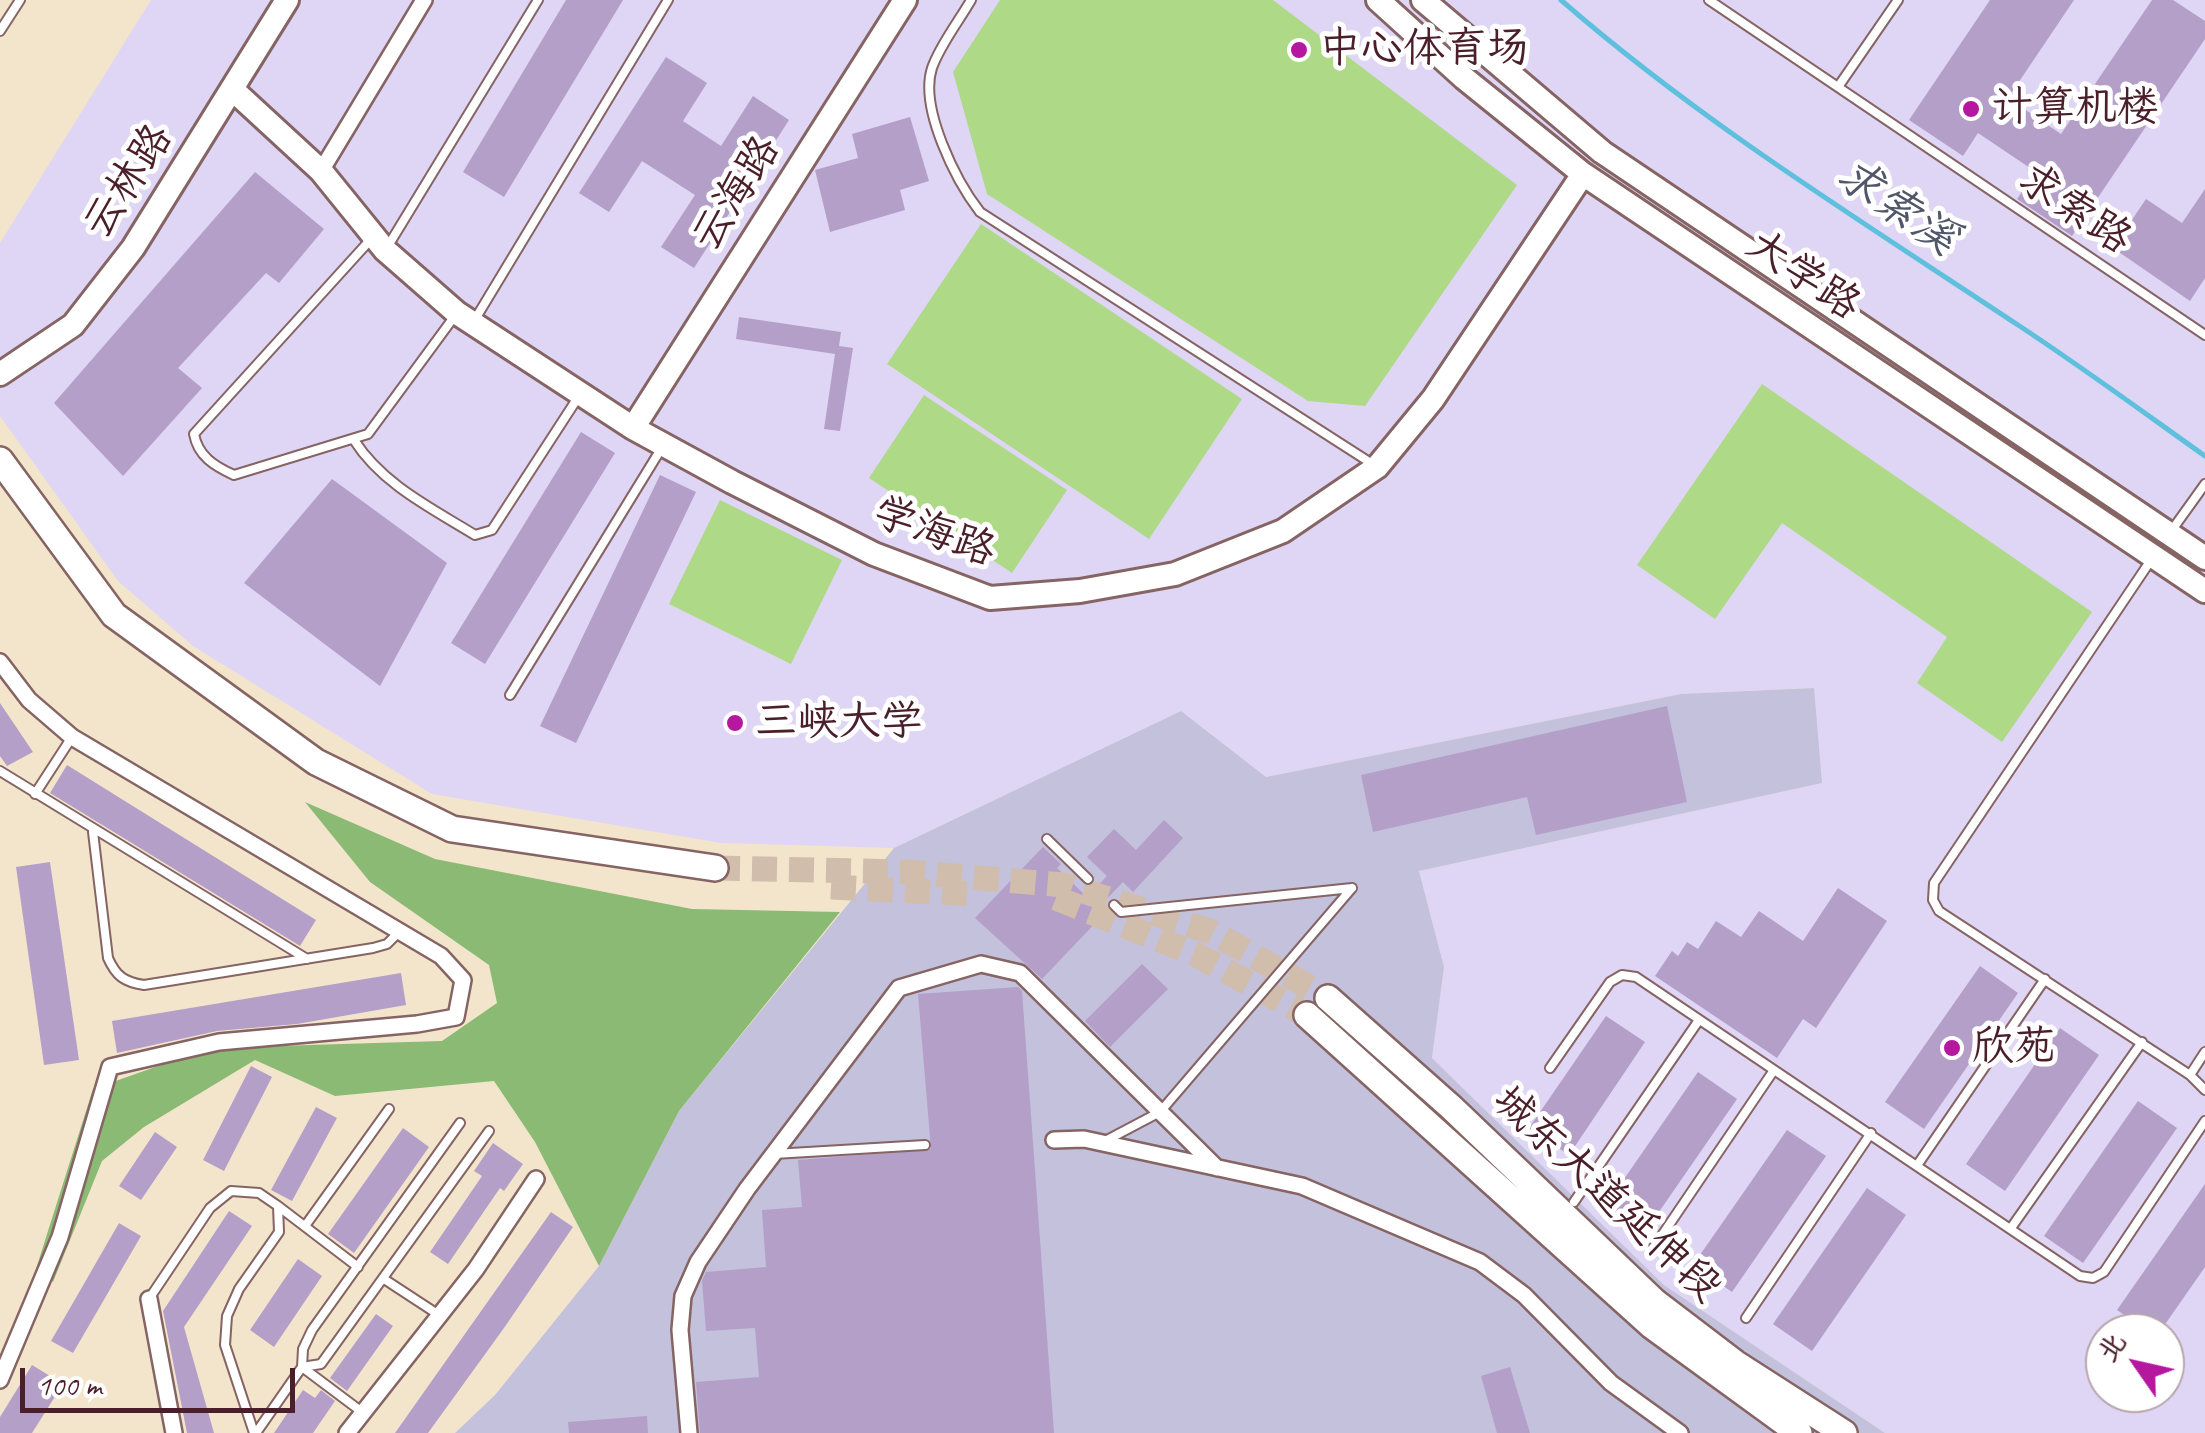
<!DOCTYPE html>
<html>
<head>
<meta charset="utf-8">
<style>
	body { margin:0 }
	#map { position:relative; width:2205px; height:1433px; overflow:hidden; background:#f3e5cc; font-family:Caveat,"LXGW WenKai TC",sans-serif }
	canvas { display:block }
	.north { position:absolute; left:2085px; top:1313px; width:100px; height:100px; box-sizing:border-box; background:#fff; border:2px solid #b7a5aa; border-radius:50%; rotate:304deg; font-size:28px; font-weight:700; line-height:40px; text-align:center; color:#4a1f2b }
	.north::after { content:''; display:block; margin:auto; width:35px; height:45px; background:#b5179e; clip-path:polygon(50% 0,100% 100%,50% 72%,0 100%) }
	.scale { position:absolute; left:20px; top:1368px; width:275px; height:45px; box-sizing:border-box; border:5px solid #4a1f2b; border-top:0; padding-left:12px; font-size:30px; line-height:35px; white-space:nowrap; color:#4a1f2b; -webkit-text-stroke:8px #fff; paint-order:stroke }
</style>
</head>
<body>
<div id="map">
<canvas width="2205" height="1433"></canvas>
<div class="north">北</div>
<div class="scale">100 m</div>
</div>
<script>
const ctx = document.querySelector('canvas').getContext('2d');
ctx.lineJoin = 'round';
function paint(path, color) { ctx.fillStyle = color; ctx.fill(path, 'evenodd'); }
function stroke(path, color, width, dash) { ctx.strokeStyle = color; ctx.lineWidth = width; ctx.lineCap = dash ? 'butt' : 'round'; ctx.setLineDash(dash || []); ctx.stroke(path); }
function label(font, color, halo, rows, align = 'center') {
  ctx.font = font + ' Caveat,"LXGW WenKai TC",sans-serif'; ctx.lineWidth = 10; ctx.setLineDash([]); ctx.textBaseline = 'middle'; ctx.strokeStyle = halo; ctx.fillStyle = color; for (const [text, x, y, turn = 0] of rows) {
    ctx.save(); ctx.translate(x, y); ctx.rotate((+turn || 0) * Math.PI / 180); ctx.textAlign = isNaN(turn) ? turn : align; if (halo) ctx.strokeText(text, 0, 0); ctx.fillText(text, 0, 0); ctx.restore();
  }
}
const built = new Path2D(`
	M 151,0 L 2205,0 L 2205,1433 L 1885,1433 L 1664,1285 L 1432,1058 L 1444,967 L 1419,871 L 1821,783 L 1813,688 L 1681,694 L 1266,777 L 1181,711 L 894,848 L 721,843 L 432,794 L 193,646 L 118,581 L 0,416 L 0,243 ZM 2105,1333 L 2165,1333 L 2165,1393 L 2105,1393 Z`);
const industrial = new Path2D(`
	M 1814,688 L 1822,783 L 1419,871 L 1444,967 L 1432,1058 L 1664,1285 L 1885,1433 L 455,1433 L 495,1395 L 599,1266 L 679,1111 L 894,848 L 1181,711 L 1266,777 L 1681,694 Z`);
const green = new Path2D(`
	M 1000,0 L 1273,0 L 1517,185 L 1365,406 L 1308,401 L 987,194 L 953,72 Z
	M 981,224 L 1242,399 L 1149,539 L 887,364 Z
	M 1762,384 L 2092,612 L 2002,742 L 1917,683 L 1947,637 L 1782,523 L 1715,619 L 1637,565 Z
	M 924,395 L 1067,490 L 1012,573 L 869,478 Z
	M 720,500 L 842,560 L 791,664 L 669,604 Z`);
const forest = new Path2D(`
	M 305,802 L 435,859 L 692,909 L 840,912 L 679,1111 L 599,1266 L 535,1142 L 494,1081 L 335,1096 L 255,1060 L 144,1127 L 102,1161 L 53,1282 L 35,1272 L 93,1089 L 209,1048 L 442,1041 L 497,1003 L 489,965 L 370,882 Z`);
const stream = new Path2D(`
	M 1561,0 C 1702,123 1863,222 2018,325 C 2082,367 2143,412 2205,456`);
const building = new Path2D(`
	M 566,0 L 623,0 L 504,197 L 463,172 Z
	M 1990,0 L 2074,0 L 2008,98 L 2061,134 L 2152,0 L 2173,0 L 2205,21 L 2205,39 L 2072,236 L 2017,199 L 2036,172 L 1978,133 L 1963,156 L 1909,120 Z
	M 666,57 L 707,83 L 683,121 L 721,146 L 753,96 L 789,120 L 694,268 L 661,247 L 695,195 L 642,161 L 609,212 L 579,193 Z
	M 910,117 L 929,181 L 900,190 L 905,210 L 830,232 L 815,170 L 858,158 L 852,134 Z
	M 255,172 L 324,229 L 279,283 L 266,273 L 178,368 L 202,388 L 123,476 L 54,403 Z
	M 2205,189 L 2205,278 L 2190,301 L 2113,248 L 2146,199 L 2182,223 Z
	M 739,317 L 841,332 L 839,346 L 853,348 L 840,431 L 824,429 L 835,354 L 736,339 Z
	M 581,432 L 615,453 L 485,664 L 451,643 Z
	M 660,475 L 696,492 L 576,743 L 540,726 Z
	M 332,479 L 447,563 L 380,686 L 244,583 Z
	M 0,703 L 33,752 L 7,766 L 0,756 Z
	M 1667,706 L 1687,802 L 1536,835 L 1527,797 L 1373,832 L 1361,775 Z
	M 67,765 L 316,920 L 300,946 L 50,793 Z
	M 1164,820 L 1183,838 L 1133,892 L 1123,882 L 1095,911 L 1101,917 L 1042,979 L 975,918 L 1043,847 L 1061,864 L 1057,868 L 1087,897 L 1107,876 L 1087,857 L 1114,829 L 1136,850 Z
	M 50,862 L 79,1060 L 44,1065 L 16,867 Z
	M 1838,888 L 1887,921 L 1816,1028 L 1803,1019 L 1777,1058 L 1655,976 L 1672,951 L 1678,956 L 1687,942 L 1698,949 L 1716,921 L 1741,937 L 1759,911 L 1803,941 Z
	M 1142,964 L 1168,989 L 1110,1047 L 1085,1021 Z
	M 1980,966 L 2018,993 L 1924,1129 L 1885,1102 Z
	M 401,973 L 406,1005 L 297,1024 L 217,1031 L 117,1053 L 112,1021 Z
	M 1018,987 L 1022,991 L 1054,1433 L 700,1433 L 696,1382 L 759,1377 L 755,1328 L 706,1331 L 702,1281 L 706,1272 L 766,1267 L 762,1210 L 802,1207 L 798,1160 L 931,1149 L 918,994 Z
	M 1606,1016 L 1645,1042 L 1569,1155 L 1529,1128 Z
	M 2060,1028 L 2099,1055 L 2005,1191 L 1966,1164 Z
	M 251,1066 L 272,1077 L 224,1171 L 203,1160 Z
	M 1698,1072 L 1737,1099 L 1643,1235 L 1604,1208 Z
	M 2138,1101 L 2177,1128 L 2083,1263 L 2044,1236 Z
	M 316,1107 L 337,1118 L 292,1201 L 271,1190 Z
	M 403,1128 L 429,1147 L 354,1253 L 328,1234 Z
	M 1787,1130 L 1826,1156 L 1732,1292 L 1693,1265 Z
	M 155,1132 L 177,1147 L 141,1200 L 119,1186 Z
	M 493,1143 L 523,1164 L 504,1191 L 500,1188 L 448,1264 L 430,1252 L 482,1176 L 474,1171 Z
	M 2205,1184 L 2205,1267 L 2159,1333 L 2151,1333 L 2117,1310 Z
	M 1867,1188 L 1906,1215 L 1812,1351 L 1773,1324 Z
	M 229,1211 L 252,1226 L 184,1327 L 214,1433 L 187,1433 L 163,1311 Z
	M 551,1212 L 573,1227 L 504,1328 L 428,1433 L 395,1433 Z
	M 119,1223 L 141,1236 L 73,1353 L 51,1341 Z
	M 298,1259 L 322,1276 L 274,1347 L 250,1330 Z
	M 376,1314 L 393,1326 L 347,1391 L 330,1378 Z
	M 32,1365 L 63,1384 L 32,1433 L 0,1433 L 0,1417 Z
	M 1510,1367 L 1530,1433 L 1497,1433 L 1481,1376 Z
	M 303,1390 L 315,1398 L 321,1390 L 335,1401 L 313,1433 L 274,1433 Z
	M 647,1416 L 648,1433 L 569,1433 L 568,1422 Z`);
const primaryTunnel = new Path2D(`
	M 715,868 L 906,872 L 1064,885 L 1212,932 L 1328,998
	M 831,887 L 976,894
	M 1056,898 L 1195,954 L 1307,1015`);
const lane = new Path2D(`
	M 971,0 C 959,21 940,45 932,68 C 919,108 956,181 980,212 L 1374,465
	M 1709,0 L 2205,335
	M 0,31 L 20,0
	M 1838,87 L 1898,0
	M 372,238 L 194,434 C 198,456 214,466 234,475 L 368,434 L 454,317
	M 388,246 L 538,0
	M 474,321 L 668,0
	M 354,440 C 382,484 431,508 475,535 L 492,530 L 577,399
	M 2172,530 L 2205,484
	M 2151,560 L 1934,883 L 1933,900 L 1939,911 L 2190,1075 L 2205,1090
	M 510,695 L 661,449
	M 0,771 L 307,959
	M 35,794 L 72,737
	M 93,832 L 108,958 C 116,976 124,982 144,985 L 373,948 L 387,944 L 399,932
	M 1047,839 L 1088,879
	M 1114,905 L 1121,912 L 1352,888
	M 1550,1068 L 1610,982 L 1622,975 L 1636,977 L 2080,1276 L 2093,1278 L 2104,1272 L 2205,1121
	M 2190,1075 L 2205,1052
	M 460,1123 L 312,1330 L 303,1349 L 302,1367 L 321,1364 L 489,1131
	M 1105,1141 L 1160,1112 L 1352,888
	M 774,1154 L 925,1145
	M 1918,1164 L 2045,979
	M 1574,1202 L 1699,1020
	M 278,1206 L 358,1267
	M 305,1226 L 389,1109
	M 2011,1228 L 2142,1042
	M 1650,1253 L 1774,1070
	M 384,1279 L 439,1315
	M 149,1299 L 210,1208 L 231,1191 L 259,1193 L 278,1206 L 279,1232 L 239,1289 L 227,1316 L 225,1345 L 254,1433
	M 1746,1318 L 1871,1133
	M 256,1433 L 302,1367 L 362,1412`);
const street = new Path2D(`
	M 321,171 L 424,0
	M 0,662 L 29,700 L 72,737 L 441,956 L 463,980 L 456,1017 L 417,1024 L 219,1042 L 110,1067 L 60,1237 L 0,1380
	M 1054,1140 L 1084,1139 L 1302,1186 L 1480,1262 L 1524,1295 L 1611,1383 L 1680,1433
	M 149,1299 L 174,1433
	M 347,1433 L 476,1269 L 536,1179
	M 689,1433 L 680,1330 L 683,1296 L 698,1262 L 747,1189 L 899,988 L 981,964 L 1020,973 L 1217,1168`);
const secondary = new Path2D(`
	M 1378,0 L 1464,78 L 1583,174 L 2205,591
	M 1423,0 L 1602,152 L 2205,558
	M 232,89 L 321,171 L 385,250 L 457,313 L 633,428 L 732,482 L 874,554 L 990,598 L 1080,591 L 1175,574 L 1283,531 L 1377,467 L 1433,399 L 1583,174
	M 0,374 L 73,325 L 133,248 L 287,0
	M 633,428 L 905,0`);
const primary = new Path2D(`
	M 0,460 L 114,615 L 316,762 L 452,829 L 715,868
	M 1328,998 L 1452,1108 L 1655,1302 L 1735,1363 L 1844,1433
	M 1307,1015 L 1652,1326 L 1799,1433`);
const markers = [
	[1299,50,10,"#b5179e"],
	[1971,109,10,"#b5179e"],
	[735,723,10,"#b5179e"],
	[1952,1048,10,"#b5179e"]
];
const poiNames = [
	["中心体育场",1319,50],
	["计算机楼",1991,109],
	["三峡大学",755,723],
	["欣苑",1972,1048]
];
const streetNames = [
	["云林路",129,182,-57],
	["云海路",737,194,-58],
	["求索路",2074,210,34],
	["大学路",1803,276,34],
	["学海路",934,533,20],
	["城东大道延伸段",1606,1195,43]
];
const waterNames = [
	["求索溪",1896,208,34]
];
paint(built, '#dfd5f5');
paint(industrial, '#c3c1db');
paint(green, '#aeda87');
paint(forest, '#8aba74');
stroke(stream, '#5ec0dc', 5);
paint(building, '#b49fc9');
stroke(primaryTunnel, '#d1bdac', 25, [25, 12]);
stroke(lane, '#856463', 12);
stroke(street, '#856463', 20);
stroke(secondary, '#856463', 28);
stroke(primary, '#856463', 30);
stroke(lane, '#fff', 8);
stroke(street, '#fff', 15);
stroke(secondary, '#fff', 22);
stroke(primary, '#fff', 25);
for (const [x, y, r, color] of markers) { const dot = new Path2D(); dot.arc(x, y, r, 0, 2 * Math.PI); ctx.fillStyle = color; ctx.fill(dot); stroke(dot, '#fff', 4); }
label('42px', '#4a1f2b', '#fff', poiNames, 'left');
label('42px', '#4a1f2b', '#fff', streetNames);
label('italic 45px', '#515769', '#fff', waterNames);
</script>
</body>
</html>
